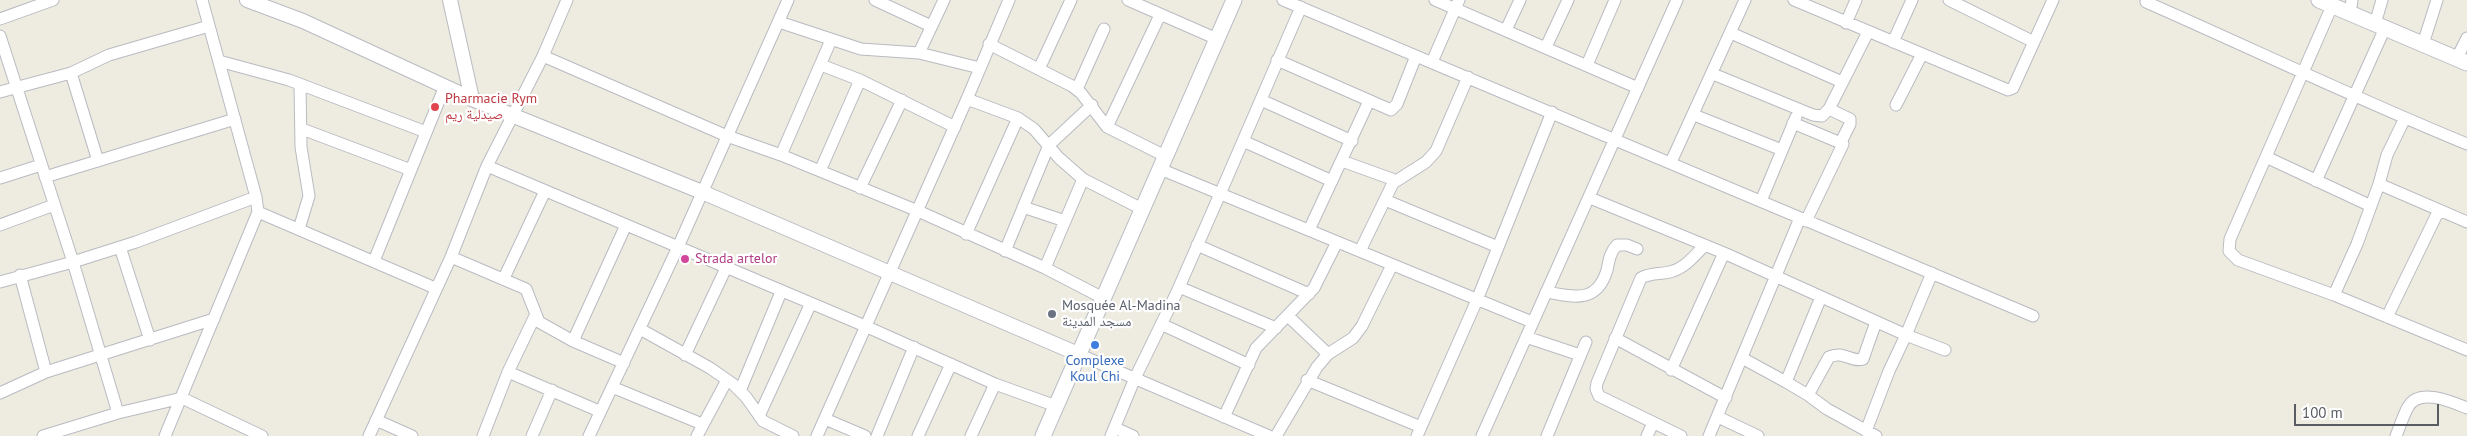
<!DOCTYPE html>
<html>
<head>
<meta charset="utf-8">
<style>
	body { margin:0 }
	#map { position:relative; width:2467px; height:436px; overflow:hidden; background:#eeebe0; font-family:"PT Sans",sans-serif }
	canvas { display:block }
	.scale { position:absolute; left:2294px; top:404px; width:145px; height:22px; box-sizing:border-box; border:2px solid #595d63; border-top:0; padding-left:6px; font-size:15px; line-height:18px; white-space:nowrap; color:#595d63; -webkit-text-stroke:4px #fff; paint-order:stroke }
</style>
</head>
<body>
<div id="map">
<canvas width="2467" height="436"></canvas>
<div class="scale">100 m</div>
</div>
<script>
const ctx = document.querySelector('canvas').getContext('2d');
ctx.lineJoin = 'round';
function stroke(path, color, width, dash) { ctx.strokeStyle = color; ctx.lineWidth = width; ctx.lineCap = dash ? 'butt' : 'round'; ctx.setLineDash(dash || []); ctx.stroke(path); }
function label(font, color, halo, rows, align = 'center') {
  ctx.font = font + ' "PT Sans","Noto Naskh Arabic",sans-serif'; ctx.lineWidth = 4.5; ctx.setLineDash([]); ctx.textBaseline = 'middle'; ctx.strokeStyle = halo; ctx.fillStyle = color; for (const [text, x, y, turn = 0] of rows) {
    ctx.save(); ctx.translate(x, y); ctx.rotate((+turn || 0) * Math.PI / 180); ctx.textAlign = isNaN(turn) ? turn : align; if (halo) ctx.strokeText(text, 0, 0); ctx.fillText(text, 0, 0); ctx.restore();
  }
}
const minor = new Path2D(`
	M 875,0 L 931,26
	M 1128,0 L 1217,39
	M 1283,0 L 2033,316
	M 1435,0 L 1638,88
	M 1794,0 L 2008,90 L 2013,88 L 2053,0
	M 1949,0 L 2034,42
	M 2146,2 C 2253,49 2359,100 2467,144
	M 2332,6 L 2230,239 L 2229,251 L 2238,260 L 2334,295 L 2467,350
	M 2350,13 L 2352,0
	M 0,19 L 53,0
	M 779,22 L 861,49 L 919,53 L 980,68
	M 1846,23 L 1856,0
	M 2375,24 L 2382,0
	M 1506,30 L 1520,0
	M 1731,33 L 1842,82
	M 0,36 L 73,262 L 118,413
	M 1893,42 L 1912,0
	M 989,44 L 1072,86 L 1081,93 L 1107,127 L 1165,156
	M 2423,44 L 2437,0
	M 1546,47 L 1568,0
	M 919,53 L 944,0
	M 543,56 L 727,136 L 781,155 L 918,211 L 1045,268 L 1103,298
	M 2457,58 L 2467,38
	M 1277,60 L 1391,110 L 1397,104 L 1416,56
	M 219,61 L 289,80 L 426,132
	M 1432,62 L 1459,0
	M 821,65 L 860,80 L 955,127
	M 1587,65 L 1615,0
	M 1039,69 L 1071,0
	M 71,73 L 98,161
	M 1713,74 L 1813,115 L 1822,116 L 1829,109 L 1868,32
	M 1077,89 L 1104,29
	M 0,92 L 71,73 L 109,55 L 209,26
	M 967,99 L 1018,118 L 1034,129 L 1059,158 L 1083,179 L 1142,209
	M 1261,100 L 1352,141
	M 1896,105 L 1922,54
	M 1829,109 L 1850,119 L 1850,124 L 1841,142
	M 1694,115 L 1782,150
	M 1793,123 L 1843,144 L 1806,221
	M 1107,127 L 1160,15
	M 302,129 L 411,170
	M 1243,141 L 1332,181
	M 781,155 L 831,40
	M 2266,157 L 2371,206
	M 1342,161 L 1392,179 L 1393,183 L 1360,251
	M 1671,162 L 1745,0
	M 487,166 L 865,326 L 995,384 L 1056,406
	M 1160,169 L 1532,322
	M 820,171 L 860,80
	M 45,177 L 235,119
	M 0,178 L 41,165
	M 2316,181 L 2385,28
	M 1393,183 L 1426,162 L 1436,151 L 1468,77
	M 2379,184 L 2467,222
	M 860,188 L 902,100
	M 1590,198 L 1724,253 L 1906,335 L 1932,273
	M 1385,200 L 1498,247
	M 1761,201 L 1796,117
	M 1023,207 L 1065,221
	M 258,212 L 435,288
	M 0,225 L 54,205
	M 299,229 L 309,196 L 301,147 L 300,85
	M 1309,230 L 1369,101
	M 966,234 L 1018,118
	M 1197,245 L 1309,294
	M 120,247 L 150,340
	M 1005,251 L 1049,145 L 1092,105
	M 451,257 L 526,289 L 539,322 L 573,341 L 624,363
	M 374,261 L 445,86
	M 1045,268 L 1083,179
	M 20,275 L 46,372
	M 504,278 L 545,191
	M 0,282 L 73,262 L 136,242 L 256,197
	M 1179,287 L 1276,328
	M 1546,292 C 1573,297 1597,304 1607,270 C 1609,261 1610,252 1617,245 L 1627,245 L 1637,249
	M 2334,295 L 2357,244 L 2379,184 L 2387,155 L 2405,118
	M 1288,316 L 1328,354
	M 2387,317 L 2439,210
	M 1161,324 L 1249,365
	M 640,329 L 710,368 L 733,384 L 746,397 L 763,421 L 793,436
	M 1526,337 L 1580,355
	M 1615,338 L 1726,398
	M 573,341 L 626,225
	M 1078,354 L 1269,436
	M 685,355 L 726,268
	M 1742,358 L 1786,382 L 1821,297
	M 1671,370 L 1724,253
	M 508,372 L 599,411
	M 1307,380 L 1421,427
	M 1786,382 L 1808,395 L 1829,357 C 1844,350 1851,363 1863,359 L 1876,322
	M 612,387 L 702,424
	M 740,391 L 781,292
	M 0,393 L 46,372 L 214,319
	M 1808,395 L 1827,409 L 1876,436
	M 759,416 L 811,303
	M 1224,417 L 1256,348 L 1314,288 L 1337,242
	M 1718,417 L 1758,436
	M 825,419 L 865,436
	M 376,420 L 412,436
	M 1115,428 L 1133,436
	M 1866,431 L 1889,371 L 1906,335 L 1945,350
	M 43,436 L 118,413 L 182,398 L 262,436
	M 165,436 L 258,212 L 256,197 L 202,0
	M 369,436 L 451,257 L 487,166 L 543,56 L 567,0
	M 483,436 L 508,372 L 535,316
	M 532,436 L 552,390
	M 589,436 L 678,247 L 788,0
	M 697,436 L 727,380
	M 817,436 L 967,99 L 1009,0
	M 877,436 L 914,347
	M 918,436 L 951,364
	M 971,436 L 995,384
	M 1111,436 L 1135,378 L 1176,294 L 1220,194 L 1301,7
	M 1276,436 L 1317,367 L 1328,354 L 1353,338 L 1362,326 L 1392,265
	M 1417,436 L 1477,300 L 1552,112
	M 1482,436 L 1677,0
	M 1547,436 L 1586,342
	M 1647,436 L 1653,423
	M 1681,436 L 1599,396 L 1596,389 L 1597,383 L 1641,278 C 1652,272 1662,275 1673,271 C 1686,267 1696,254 1705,245
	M 1709,436 L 1800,218
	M 2396,436 C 2400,426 2403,416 2408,407 C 2419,387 2452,402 2467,408`);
const tertiary = new Path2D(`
	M 247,0 L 303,21 L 472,99 L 702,192 L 1078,354
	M 450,0 L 472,99`);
const secondary = new Path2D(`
	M 2319,0 L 2467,63
	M 1043,436 L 1234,0`);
const markers = [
	[435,107,5,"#e0444e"],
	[685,259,5,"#d1479c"],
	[1052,314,5,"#6b7280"],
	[1095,345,5,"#3f7fe0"]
];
const healthNames = [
	["Pharmacie Rym",445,99],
	["صيدلية ريم",445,115]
];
const hotelNames = [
	["Strada artelor",695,259]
];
const worshipNames = [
	["Mosquée Al-Madina",1062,306],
	["مسجد المدينة",1062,322]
];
const shopNames = [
	["Complexe",1095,361],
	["Koul Chi",1095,377]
];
stroke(minor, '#b8bbc1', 13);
stroke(tertiary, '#b8bbc1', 16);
stroke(secondary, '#b9bdc4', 17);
stroke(minor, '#fff', 11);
stroke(tertiary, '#fff', 14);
stroke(secondary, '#fff', 15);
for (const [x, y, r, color] of markers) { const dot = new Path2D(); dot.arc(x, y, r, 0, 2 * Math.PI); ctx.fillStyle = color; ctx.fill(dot); stroke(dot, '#fff', 2); }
label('14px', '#be3a42', '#fff', healthNames, 'left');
label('14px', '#b23c85', '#fff', hotelNames, 'left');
label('14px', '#5b616d', '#fff', worshipNames, 'left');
label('14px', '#366cbe', '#fff', shopNames);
</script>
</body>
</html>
